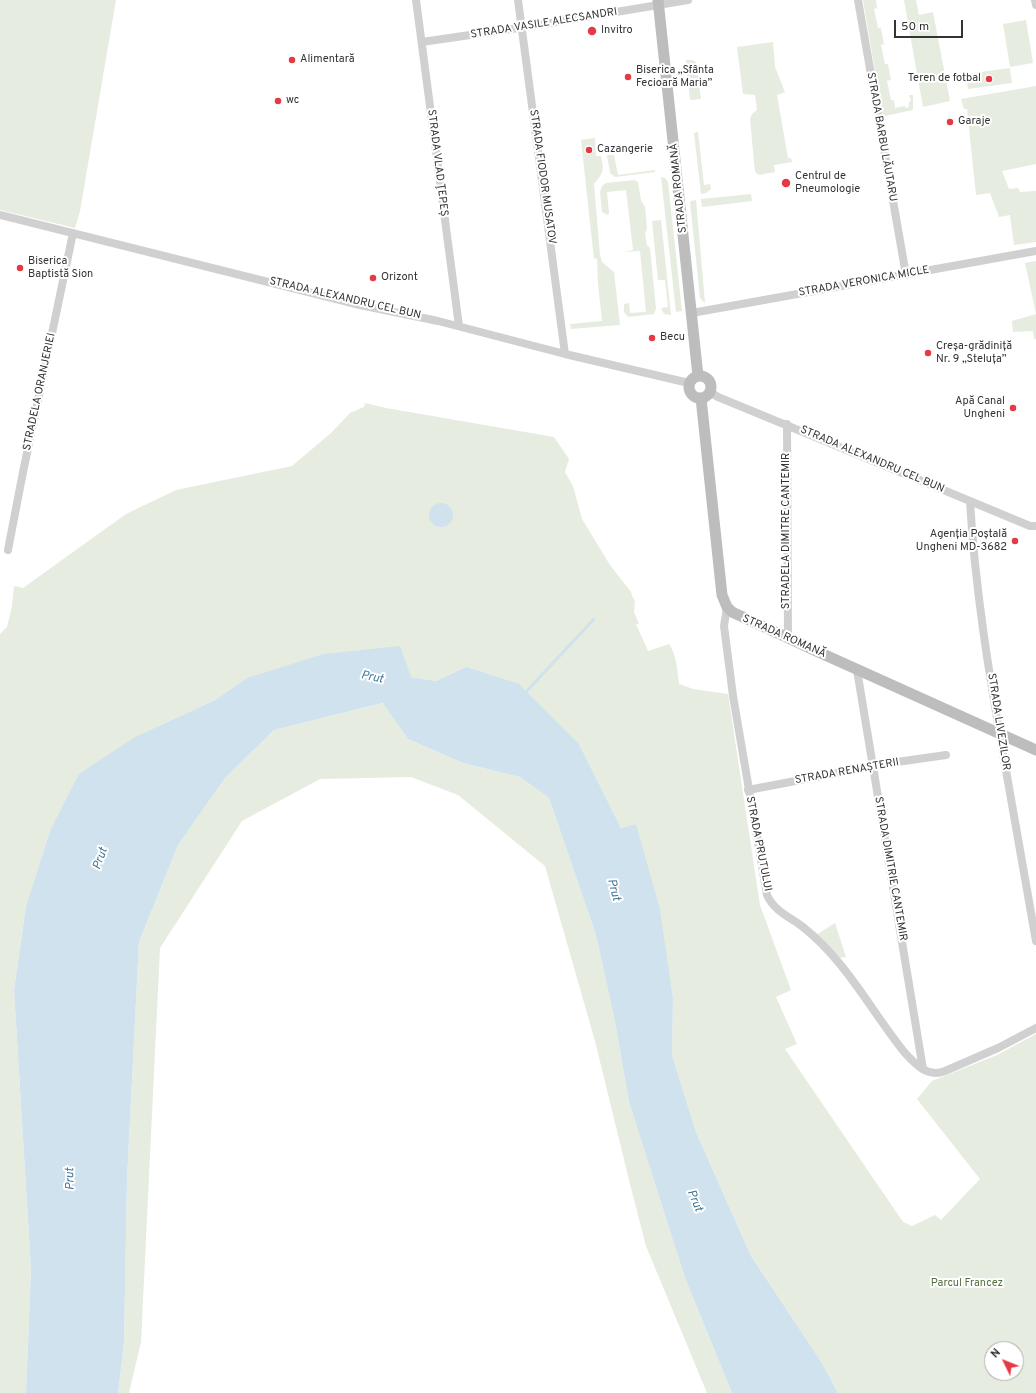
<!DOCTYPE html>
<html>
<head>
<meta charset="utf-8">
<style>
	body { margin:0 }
	#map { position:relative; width:1036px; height:1393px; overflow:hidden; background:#fff; font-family:Overpass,sans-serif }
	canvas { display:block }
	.north { position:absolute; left:984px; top:1341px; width:40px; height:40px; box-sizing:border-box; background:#fff; border:1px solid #adadad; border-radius:50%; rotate:313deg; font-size:11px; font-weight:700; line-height:16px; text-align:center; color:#333 }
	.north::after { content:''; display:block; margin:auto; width:14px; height:18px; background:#e63946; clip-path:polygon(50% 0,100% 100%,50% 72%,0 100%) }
	.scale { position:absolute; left:894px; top:20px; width:69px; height:18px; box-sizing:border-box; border:2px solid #333; border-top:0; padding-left:5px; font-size:12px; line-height:14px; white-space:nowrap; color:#333; -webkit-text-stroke:3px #fff; paint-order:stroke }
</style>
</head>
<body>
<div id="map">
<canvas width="1036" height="1393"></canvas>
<div class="north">N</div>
<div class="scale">50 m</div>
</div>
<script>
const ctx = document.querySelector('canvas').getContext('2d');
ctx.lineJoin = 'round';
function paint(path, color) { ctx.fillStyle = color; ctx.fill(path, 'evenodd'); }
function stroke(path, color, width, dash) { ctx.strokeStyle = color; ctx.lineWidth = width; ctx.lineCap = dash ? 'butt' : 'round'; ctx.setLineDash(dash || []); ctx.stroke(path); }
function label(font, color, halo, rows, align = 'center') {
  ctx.font = font + ' Overpass,sans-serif'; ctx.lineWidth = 4; ctx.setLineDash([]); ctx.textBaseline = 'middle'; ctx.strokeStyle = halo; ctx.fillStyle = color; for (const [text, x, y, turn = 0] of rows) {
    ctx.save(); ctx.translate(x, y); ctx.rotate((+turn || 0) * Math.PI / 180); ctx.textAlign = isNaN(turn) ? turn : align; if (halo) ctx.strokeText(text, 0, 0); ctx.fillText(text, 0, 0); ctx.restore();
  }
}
const green = new Path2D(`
	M 0,0 L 116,0 L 80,211 L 75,228 L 0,210 Z
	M 863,0 L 876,0 L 877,8 L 874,9 L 878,28 L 881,28 L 884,44 L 881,45 L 885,64 L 888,64 L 891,80 L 887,81 L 891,100 L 894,100 L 895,108 L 905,106 L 905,108 L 909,107 L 909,102 L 911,101 L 909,95 L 913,95 L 913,110 L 885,116 L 882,113 Z
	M 904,0 L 916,0 L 919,15 L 933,12 L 950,101 L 923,107 Z
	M 1026,20 L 1033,63 L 1010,67 L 1003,24 Z
	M 773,42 L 775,67 L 785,92 L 777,95 L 788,158 L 791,158 L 792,162 L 774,165 L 775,172 L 759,175 L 755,172 L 750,119 L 752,114 L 757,110 L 755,95 L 743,94 L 737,47 Z
	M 686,60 L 692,60 L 696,62 L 701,99 L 690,100 Z
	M 1010,68 L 1012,83 L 968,89 L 966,74 Z
	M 1036,86 L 1036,164 L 1002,171 L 1009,189 L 1018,188 L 1020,192 L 1036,191 L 1036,242 L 1014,245 L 1010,215 L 999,217 L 990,193 L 976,195 L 967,109 L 964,109 L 961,99 Z
	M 698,132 L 704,185 L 710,184 L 711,189 L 706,193 L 701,194 L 694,133 Z
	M 595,138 L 596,156 L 601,156 C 604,171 604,172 594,184 L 600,255 L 602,262 L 614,272 L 620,325 L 571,329 L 570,324 L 602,321 L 598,284 L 597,258 L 594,259 L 581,140 Z
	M 607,155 L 614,155 L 618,175 L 655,170 L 655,172 L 615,177 L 610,173 Z
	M 661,177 L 665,178 L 668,182 L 682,311 L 676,312 Z
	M 634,180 L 638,182 L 641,200 L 645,207 L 647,228 L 645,234 L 647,245 L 650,248 L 656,309 L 654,314 L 628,317 L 624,312 L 624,304 L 629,303 L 630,313 L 646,312 L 640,251 L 624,252 L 633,250 L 626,190 L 607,192 L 609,213 L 608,215 L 602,212 L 600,192 L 602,186 L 606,183 Z
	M 751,194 L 752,201 L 702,207 L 701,199 Z
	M 696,200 L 705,303 L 700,298 L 690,202 L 691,201 Z
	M 661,220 L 671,315 L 664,314 L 661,308 L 668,307 L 665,280 L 658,280 L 652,221 Z
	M 1036,261 L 1036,339 L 1034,339 L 1033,331 L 1013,332 L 1012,321 L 1036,314 L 1025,263 Z
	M 365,403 L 386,408 L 554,437 L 569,459 L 565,472 L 573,486 L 582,519 L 610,565 L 631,592 L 632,596 L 635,601 L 634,612 L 639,624 L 636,624 L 648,651 L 669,644 C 677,656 677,670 679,684 L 693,689 L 728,694 L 760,905 L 791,990 L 776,997 L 797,1044 L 785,1049 L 903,1222 L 912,1226 L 935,1215 L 941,1220 L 980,1179 L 917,1099 L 932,1081 L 997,1055 L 1036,1034 L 1036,1393 L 838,1393 L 822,1363 L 751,1256 L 696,1132 L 672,1055 L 673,999 L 636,824 L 621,828 L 579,744 L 466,667 L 436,681 L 411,677 L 247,678 L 215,700 L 135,737 L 50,831 L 26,906 L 14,990 L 31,1270 L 26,1393 L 0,1393 L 0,634 L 7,627 L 12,606 L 14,586 L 23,588 L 126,514 L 176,490 L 292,466 L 331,433 L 350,413 L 364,407 ZM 992,1349 L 1016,1349 L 1016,1373 L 992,1373 Z
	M 384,703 L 408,739 L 463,763 L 520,777 L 549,798 L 596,935 L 615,1022 L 629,1102 L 685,1278 L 732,1393 L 707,1393 L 646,1246 L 630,1184 L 595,1041 L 545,866 L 458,795 L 411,777 L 320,779 L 242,821 L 160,948 L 141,1342 L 129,1393 L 118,1393 L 124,1343 L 127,1179 L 139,942 L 178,845 L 225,778 L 274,730 Z
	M 835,923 L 846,957 L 840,958 L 816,935 Z`);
const water = new Path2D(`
	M429 515a12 12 0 1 1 24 0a12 12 0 1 1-24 0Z
	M 400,646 L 411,677 L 436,681 L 466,667 L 519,684 L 579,744 L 621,828 L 636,824 L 660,910 L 673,999 L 672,1055 L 696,1132 L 751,1256 L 822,1363 L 838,1393 L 732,1393 L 685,1278 L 629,1102 L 615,1022 L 596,935 L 549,798 L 520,777 L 463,763 L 408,739 L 383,703 L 274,730 L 225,778 L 178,845 L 139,942 L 127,1179 L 124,1343 L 118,1393 L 26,1393 L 31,1270 L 14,990 L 26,906 L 50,831 L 79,774 L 135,737 L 215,700 L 247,678 L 324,654 Z`);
const stream = new Path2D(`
	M 524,694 L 594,619`);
const minor = new Path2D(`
	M 416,0 L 459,326
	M 518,0 L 565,354
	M 858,0 L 906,275
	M 1035,0 L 1036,5
	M 422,42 L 532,26 L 688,0
	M 0,215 L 360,305 L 438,321 L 565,354 L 689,383
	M 692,313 L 1036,251
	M 710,392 L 718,397 C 822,439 926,483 1030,526 L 1036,526
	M 787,424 L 788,638
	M 970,501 C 975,588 989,674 1004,759 C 1015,820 1025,880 1036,941
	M 8,550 L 23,472 L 73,233
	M 727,607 L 724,626 L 733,696 L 767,895 C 774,911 790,917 803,927 C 847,962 871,1011 905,1053 C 916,1065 928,1078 945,1071 L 998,1048 L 1036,1028
	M 857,670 L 923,1069
	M 748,790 L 890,763 L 946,755`);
const secondary = new Path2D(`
	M 658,0 L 698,376
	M689 387a11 11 0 1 1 22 0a11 11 0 1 1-22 0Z
	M 701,398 L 722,595 L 727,607 L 732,612 L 814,650 L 1036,750`);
const markers = [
	[592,31,5,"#e63946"],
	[292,60,4,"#e63946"],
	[628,77,4,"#e63946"],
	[989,79,4,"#e63946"],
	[278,101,4,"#e63946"],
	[950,122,4,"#e63946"],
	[589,150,4,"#e63946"],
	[786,183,5,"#e63946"],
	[20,268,4,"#e63946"],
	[373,278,4,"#e63946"],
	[652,338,4,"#e63946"],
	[928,353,4,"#e63946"],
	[1013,408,4,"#e63946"],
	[1015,541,4,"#e63946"]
];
const streetNames = [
	["STRADA VASILE ALECSANDRI",544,24,-9],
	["STRADA BARBU LĂUTARU",881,137,80],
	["STRADA VLAD ŢEPEȘ",437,163,83],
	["STRADA FIODOR MUSATOV",542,177,82],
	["STRADA ROMANĂ",679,188,-96],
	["STRADA VERONICA MICLE",864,282,-10],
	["STRADA ALEXANDRU CEL BUN",345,299,13],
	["STRADELA ORANJERIEI",40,392,-78],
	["STRADA ALEXANDRU CEL BUN",872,460,23],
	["STRADELA DIMITRE CANTEMIR",787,531,-90],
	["STRADA ROMANĂ",784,637,24],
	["STRADA LIVEZILOR",998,722,81],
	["STRADA RENAȘTERII",847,772,-10],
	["STRADA PRUTULUI",758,844,79],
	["STRADA DIMITRIE CANTEMIR",890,869,80]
];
const poiNames = [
	["Invitro",601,31],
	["Alimentară",300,60],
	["Biserica „Sfânta",636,71],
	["Fecioară Maria”",636,84],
	["Teren de fotbal",981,79,"right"],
	["wc",286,101],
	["Garaje",958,122],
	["Cazangerie",597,150],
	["Centrul de",795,177],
	["Pneumologie",795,190],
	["Biserica",28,262],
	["Baptistă Sion",28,275],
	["Orizont",381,278],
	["Becu",660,338],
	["Creșa-grădiniță",936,347],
	["Nr. 9 „Steluța”",936,360],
	["Apă Canal",1005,402,"right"],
	["Ungheni",1005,415,"right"],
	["Agenția Poștală",1007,535,"right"],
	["Ungheni MD-3682",1007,548,"right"]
];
const parkNames = [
	["Parcul Francez",967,1284]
];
const waterNames = [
	["Prut",372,678,12],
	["Prut",101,859,-70],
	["Prut",613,890,76],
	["Prut",71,1179,-91],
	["Prut",694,1201,67]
];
paint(green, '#e6ecdf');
paint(water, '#cfe2ee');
stroke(stream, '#cfe2ee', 3);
stroke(minor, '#d0d0d0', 8);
stroke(secondary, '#bdbdbd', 11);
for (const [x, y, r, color] of markers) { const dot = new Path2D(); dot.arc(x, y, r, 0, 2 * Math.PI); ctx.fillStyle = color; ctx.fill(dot); stroke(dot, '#fff', 1.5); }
label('11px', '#333', '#fff', streetNames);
label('11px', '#333', '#fff', poiNames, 'left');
label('11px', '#56703f', '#fff', parkNames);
label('italic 12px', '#3f7597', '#fff', waterNames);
</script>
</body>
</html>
